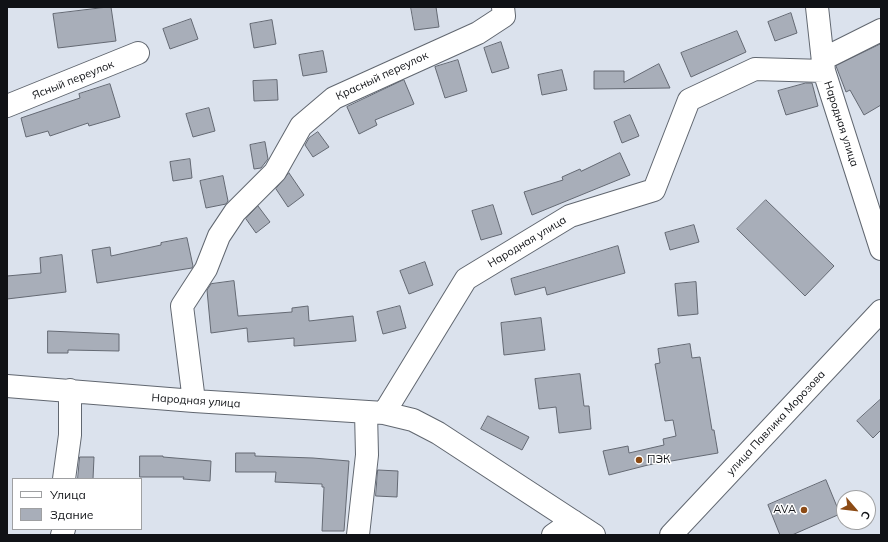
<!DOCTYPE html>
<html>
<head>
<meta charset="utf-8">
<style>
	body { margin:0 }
	#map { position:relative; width:888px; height:542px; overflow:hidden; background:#dbe2ed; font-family:Mulish,sans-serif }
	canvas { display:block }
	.frame { position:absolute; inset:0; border:8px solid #101216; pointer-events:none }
	.legend { position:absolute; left:12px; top:478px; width:130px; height:52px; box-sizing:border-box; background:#fff; border:1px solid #9fa0a2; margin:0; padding:5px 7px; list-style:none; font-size:12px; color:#101216 }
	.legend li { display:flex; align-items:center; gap:8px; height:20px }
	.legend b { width:20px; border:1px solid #9fa0a2 }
	.north { position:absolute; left:836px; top:490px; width:40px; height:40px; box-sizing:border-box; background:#fff; border:1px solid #9fa0a2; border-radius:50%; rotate:118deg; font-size:11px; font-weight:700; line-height:16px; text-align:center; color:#101216 }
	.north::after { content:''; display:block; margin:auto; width:14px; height:18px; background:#8c4b15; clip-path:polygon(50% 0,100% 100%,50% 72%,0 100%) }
</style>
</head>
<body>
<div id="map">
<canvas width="888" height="542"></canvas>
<div class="frame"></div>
<ul class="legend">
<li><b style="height:5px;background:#fff"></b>Улица</li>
<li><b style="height:11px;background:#a8aeb9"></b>Здание</li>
</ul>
<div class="north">С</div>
</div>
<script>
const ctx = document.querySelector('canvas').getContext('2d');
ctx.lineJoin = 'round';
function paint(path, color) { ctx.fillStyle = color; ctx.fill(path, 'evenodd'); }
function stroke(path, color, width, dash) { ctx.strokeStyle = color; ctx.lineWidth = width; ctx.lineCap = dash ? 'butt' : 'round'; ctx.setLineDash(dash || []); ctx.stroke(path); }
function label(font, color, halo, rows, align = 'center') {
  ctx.font = font + ' Mulish,sans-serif'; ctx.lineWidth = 3; ctx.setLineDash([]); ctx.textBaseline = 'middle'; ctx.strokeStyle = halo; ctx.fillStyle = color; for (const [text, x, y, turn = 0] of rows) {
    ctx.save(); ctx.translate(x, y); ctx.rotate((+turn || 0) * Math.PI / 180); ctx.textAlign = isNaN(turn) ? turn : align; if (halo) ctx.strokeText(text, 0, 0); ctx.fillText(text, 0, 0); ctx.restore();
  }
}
const building = new Path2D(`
	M 111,7 L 116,41 L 58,48 L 53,14 Z
	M 411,7 L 436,7 L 439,27 L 415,30 Z
	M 791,13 L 797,33 L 775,41 L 768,22 Z
	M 191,19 L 198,39 L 170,49 L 163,29 Z
	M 272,20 L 276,44 L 254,48 L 250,24 Z
	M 737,31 L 746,52 L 691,77 L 681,53 Z
	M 501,42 L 509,68 L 492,73 L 484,48 Z
	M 881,44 L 881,105 L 864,115 L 850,90 L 846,92 L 836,66 Z
	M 323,51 L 327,72 L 303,76 L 299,55 Z
	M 458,60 L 467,91 L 445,98 L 435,67 Z
	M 659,64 L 670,88 L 594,89 L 594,71 L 624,71 L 624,82 Z
	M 562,70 L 567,90 L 542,95 L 538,75 Z
	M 277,80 L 278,100 L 254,101 L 253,81 Z
	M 404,80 L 414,104 L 375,120 L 377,125 L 359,134 L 347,107 Z
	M 806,83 L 812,83 L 818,106 L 786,115 L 778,91 Z
	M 110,84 L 120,117 L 89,126 L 88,123 L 50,136 L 48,131 L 26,137 L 21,118 L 80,98 L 79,94 Z
	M 209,108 L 215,131 L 193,137 L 186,114 Z
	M 630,115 L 639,136 L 622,143 L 614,122 Z
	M 318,132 L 329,147 L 313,157 L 305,145 L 309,138 Z
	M 265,142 L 268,159 L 261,168 L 254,169 L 250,145 Z
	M 620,153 L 630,175 L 532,215 L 524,192 L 563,180 L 562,177 L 580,169 L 581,171 Z
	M 190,159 L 192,178 L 173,181 L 170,162 Z
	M 289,173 L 304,195 L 288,207 L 276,189 Z
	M 223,176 L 228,201 L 226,204 L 206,208 L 200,181 Z
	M 766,200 L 834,266 L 805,296 L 737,229 Z
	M 493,205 L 502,234 L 481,240 L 472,211 Z
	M 258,206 L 270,222 L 256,233 L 246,219 Z
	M 694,225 L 699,242 L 670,250 L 665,233 Z
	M 187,238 L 193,266 L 192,268 L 97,283 L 92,250 L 110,247 L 111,256 L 161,245 L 161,243 Z
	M 618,246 L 625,273 L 547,295 L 545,287 L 515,295 L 511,279 Z
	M 62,255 L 66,292 L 7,299 L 7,276 L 41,273 L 40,258 Z
	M 425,262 L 433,285 L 409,294 L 400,271 Z
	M 234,281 L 238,316 L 292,312 L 292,308 L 308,306 L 309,321 L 353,316 L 356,341 L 294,346 L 294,338 L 248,342 L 247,328 L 211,333 L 207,290 L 211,284 Z
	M 696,282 L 698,314 L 678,316 L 675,284 Z
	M 400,306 L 406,328 L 383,334 L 377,312 Z
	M 541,318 L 545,350 L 504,355 L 501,323 Z
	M 48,331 L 119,334 L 119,351 L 68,350 L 68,353 L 48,353 Z
	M 690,344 L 692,358 L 700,357 L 712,430 L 714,430 L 718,453 L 648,465 L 609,475 L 603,451 L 628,446 L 629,453 L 664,445 L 663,439 L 676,436 L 673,420 L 665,421 L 655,364 L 660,363 L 658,349 Z
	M 580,374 L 584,406 L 589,406 L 591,429 L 559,433 L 556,407 L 539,409 L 535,379 Z
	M 881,399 L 881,430 L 873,438 L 857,421 Z
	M 488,416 L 529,437 L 522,450 L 481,429 Z
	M 236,453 L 255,453 L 255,456 L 313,458 L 349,461 L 344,531 L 322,531 L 324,487 L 322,487 L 322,484 L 275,482 L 276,472 L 236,472 Z
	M 140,456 L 163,456 L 163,457 L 211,461 L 210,481 L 183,479 L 184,477 L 140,477 Z
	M 80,457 L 94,457 L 93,479 L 78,479 Z
	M 378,470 L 398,471 L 397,497 L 376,496 Z
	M 826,480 L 840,514 L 792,535 L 780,535 L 768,505 Z`);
const minor = new Path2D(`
	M 817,7 L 824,71
	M 823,59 L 881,30
	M 7,106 L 138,53
	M 7,386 L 194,401 L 384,413 L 413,420 L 438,433 L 594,535
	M 194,401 L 182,306 L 206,269 L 219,236 L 235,212 L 275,172 L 301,126 L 334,98 L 478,33 L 504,16 L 503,7
	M 384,413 L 466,279 L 570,216 L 654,190 L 689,100 L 755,69 L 824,71 L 881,249
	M 64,479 L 70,435 L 70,390
	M 62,535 L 64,529
	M 358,535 L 367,455 L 366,412
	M 553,535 L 573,521
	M 671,535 L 881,311`);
const markers = [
	[639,460,4,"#8c4b15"],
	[804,510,4,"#8c4b15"]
];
const streetNames = [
	["Красный переулок",382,76,-25],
	["Ясный переулок",73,80,-22],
	["Народная улица",841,124,72],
	["Народная улица",527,242,-31],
	["Народная улица",196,401,4],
	["улица Павлика Морозова",776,423,-47]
];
const poiNames = [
	["ПЭК",647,460],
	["AVA",796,510,"right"]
];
paint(building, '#a8aeb9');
stroke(building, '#646973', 1);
stroke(minor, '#616770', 24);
stroke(minor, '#fff', 22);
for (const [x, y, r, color] of markers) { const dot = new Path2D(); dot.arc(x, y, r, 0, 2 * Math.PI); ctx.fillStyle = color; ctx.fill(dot); stroke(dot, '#fff', 1.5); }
label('11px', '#101216', '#fff', streetNames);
label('11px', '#101216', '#fff', poiNames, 'left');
</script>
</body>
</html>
